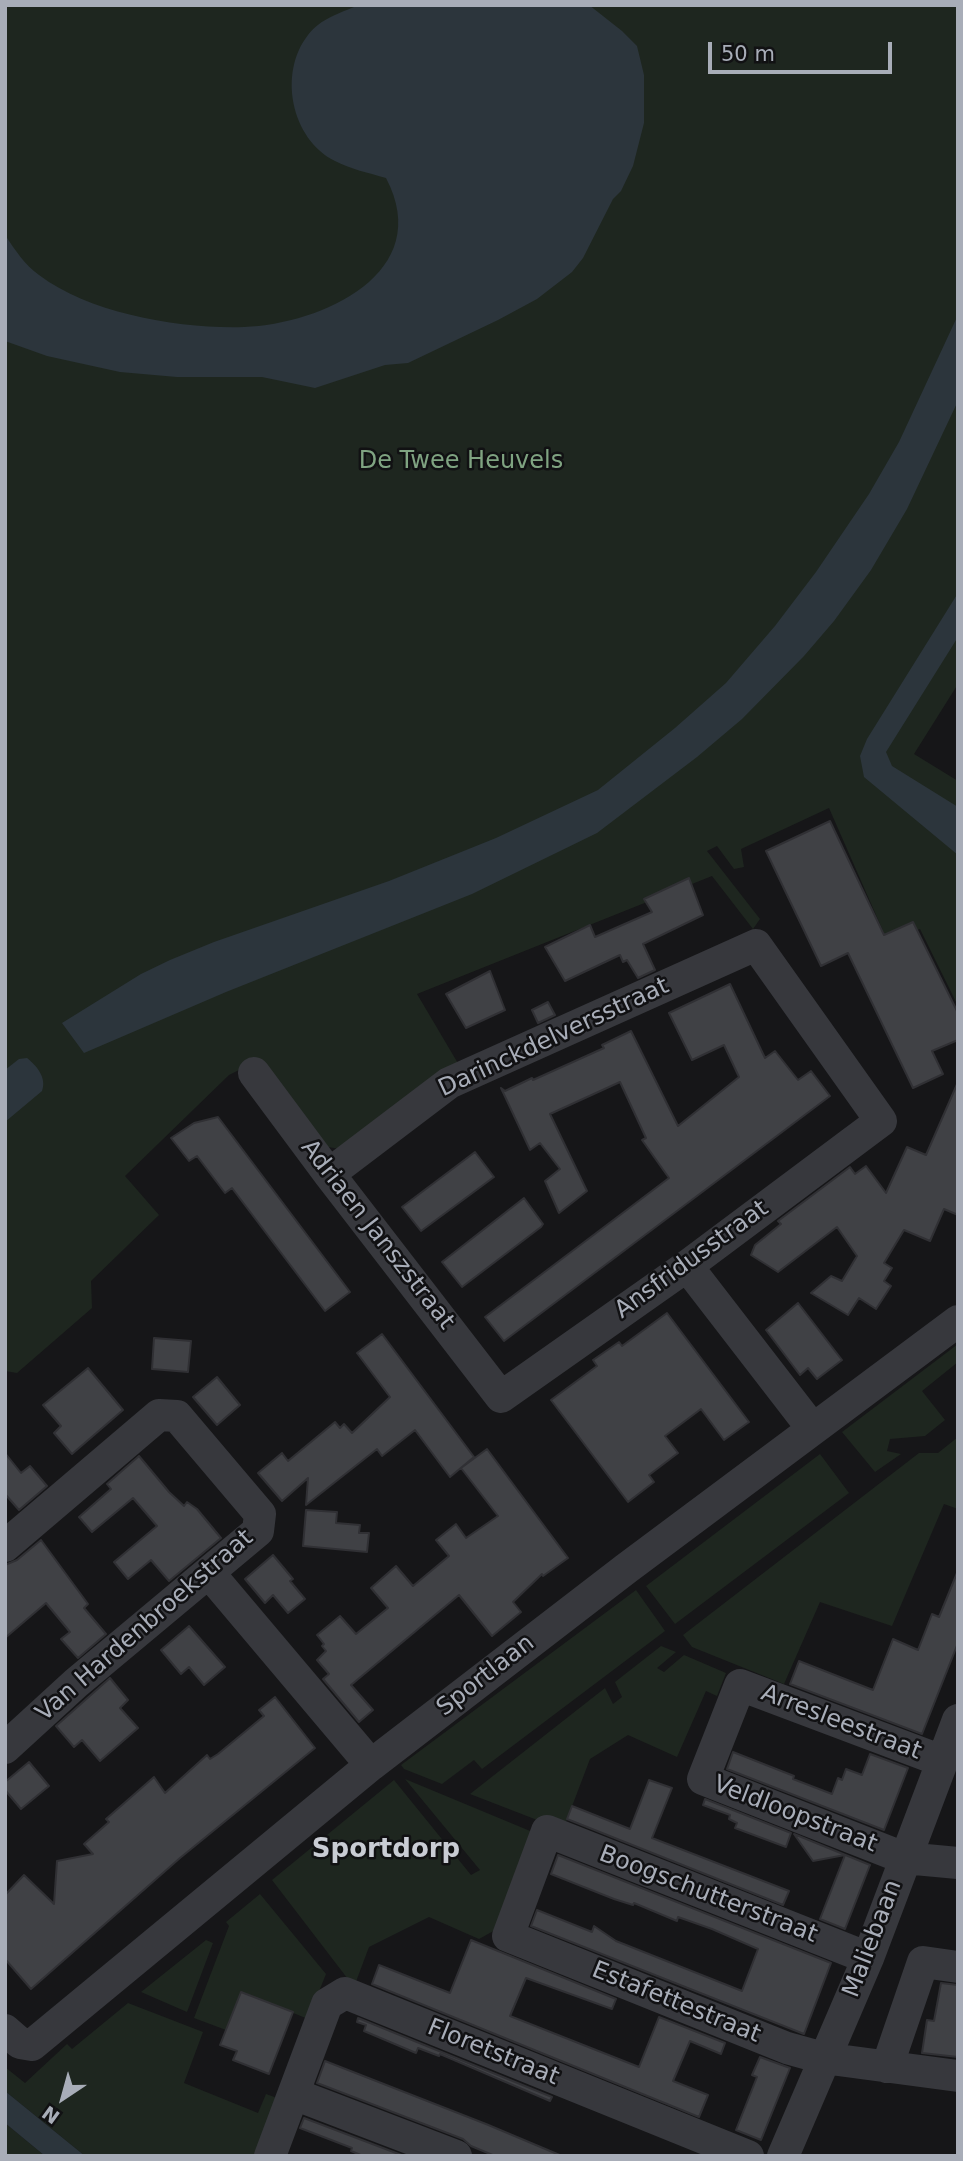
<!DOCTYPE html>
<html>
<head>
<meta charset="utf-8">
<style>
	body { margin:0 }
	#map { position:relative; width:963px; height:2161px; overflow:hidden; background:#161618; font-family:"DejaVu Sans",sans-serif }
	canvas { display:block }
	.frame { position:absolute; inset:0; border:7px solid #a8adb8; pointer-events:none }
	.north { position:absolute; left:28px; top:2063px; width:70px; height:70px; -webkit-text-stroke:5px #111113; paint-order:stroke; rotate:216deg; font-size:19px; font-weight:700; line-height:28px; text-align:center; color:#a8adb8 }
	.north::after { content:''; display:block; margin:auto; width:24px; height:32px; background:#a8adb8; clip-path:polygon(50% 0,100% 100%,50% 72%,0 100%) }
	.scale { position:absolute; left:708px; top:42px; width:184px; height:32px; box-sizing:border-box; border:4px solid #a8adb8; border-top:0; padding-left:9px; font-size:21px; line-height:24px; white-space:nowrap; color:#a8adb8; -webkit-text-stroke:5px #111113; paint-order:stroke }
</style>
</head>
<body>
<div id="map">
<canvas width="963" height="2161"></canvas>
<div class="frame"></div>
<div class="north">N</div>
<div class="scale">50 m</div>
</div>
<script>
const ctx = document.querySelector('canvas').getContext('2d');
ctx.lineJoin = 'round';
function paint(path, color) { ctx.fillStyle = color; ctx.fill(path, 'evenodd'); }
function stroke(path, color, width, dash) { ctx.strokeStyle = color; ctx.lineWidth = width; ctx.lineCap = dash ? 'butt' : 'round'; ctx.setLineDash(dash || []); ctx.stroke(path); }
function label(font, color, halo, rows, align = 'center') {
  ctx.font = font + ' "DejaVu Sans",sans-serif'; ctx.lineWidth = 5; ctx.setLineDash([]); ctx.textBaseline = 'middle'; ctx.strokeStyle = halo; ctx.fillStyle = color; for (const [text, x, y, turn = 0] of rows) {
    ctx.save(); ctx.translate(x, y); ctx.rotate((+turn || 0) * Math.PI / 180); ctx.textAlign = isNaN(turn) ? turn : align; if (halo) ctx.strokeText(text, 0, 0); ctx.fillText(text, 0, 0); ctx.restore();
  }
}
const green = new Path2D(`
	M 5,5 L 958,5 L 958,684 L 914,754 L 958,781 L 958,1006 L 920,929 L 887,940 L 829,808 L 741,849 L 744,867 L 734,869 L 717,846 L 707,851 L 760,919 L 753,929 L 712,876 L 417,994 L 459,1065 L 340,1149 L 328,1147 L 259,1060 L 229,1075 L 125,1176 L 159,1215 L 91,1281 L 92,1308 L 17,1373 L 5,1371 Z
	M 958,1344 L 958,1362 L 922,1391 L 945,1420 L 925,1436 L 890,1439 L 887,1451 L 901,1454 L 875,1472 L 842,1432 Z
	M 958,1437 L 958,1509 L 944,1504 L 892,1626 L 820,1602 L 784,1684 L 692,1647 L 683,1635 L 919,1453 L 938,1453 Z
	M 820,1454 L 849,1493 L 675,1624 L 646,1586 Z
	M 636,1590 L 665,1631 L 482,1769 L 474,1760 L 442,1784 L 404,1769 L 401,1765 Z
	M 661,1646 L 676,1652 L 657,1668 L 664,1672 L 684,1655 L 726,1673 L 717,1696 L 706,1691 L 677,1757 L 628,1735 L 590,1759 L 563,1830 L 470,1794 L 605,1688 L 613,1704 L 622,1697 L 615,1682 Z
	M 405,1779 L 535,1833 L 497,1929 L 479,1939 L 429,1917 L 369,1947 L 354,1987 L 272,1880 L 394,1780 L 471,1875 L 480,1870 Z
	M 260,1894 L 326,1974 L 308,2019 L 242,1992 L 226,2030 L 194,2018 L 229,1926 L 226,1922 Z
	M 206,1940 L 213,1943 L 187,2012 L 141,1992 Z
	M 128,2003 L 203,2032 L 184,2083 L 258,2113 L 266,2094 L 277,2098 L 255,2156 L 85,2156 L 5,2091 L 5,2067 L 25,2083 L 67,2044 L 72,2049 Z
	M 5,2123 L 45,2156 L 5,2156 Z`);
const water = new Path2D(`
	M 358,5 L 589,5 L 622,31 L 637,46 L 644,75 L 644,123 L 633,166 L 621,191 L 613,199 L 583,258 L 572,272 L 537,299 L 498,320 L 408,363 L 385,365 L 315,388 L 262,377 L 177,377 L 120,372 L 47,356 L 5,341 L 5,235 C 15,250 25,265 39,275 C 91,314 180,329 244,327 C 322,324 436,273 386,178 C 369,173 350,169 335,161 C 291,139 278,73 308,35 C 321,18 339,14 358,5 Z
	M 958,315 L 958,401 L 907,509 L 871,570 L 834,621 L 804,656 L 742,719 L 697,757 L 597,833 L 472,894 L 226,992 L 84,1053 L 62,1023 L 141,974 L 170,960 L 214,942 L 389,881 L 496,838 L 598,790 L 675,728 L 726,683 L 775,626 L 816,572 L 869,494 L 899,442 Z
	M 958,593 L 958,637 L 886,752 L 892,766 L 958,807 L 958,855 L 864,777 L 860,756 L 867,739 Z
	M 27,1058 C 37,1066 47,1078 42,1091 L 5,1122 L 5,1070 L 19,1059 Z
	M 5,2091 L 85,2156 L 45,2156 L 5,2123 Z`);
const building = new Path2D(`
	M 830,821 L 884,935 L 913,922 L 958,1013 L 958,1040 L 932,1051 L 943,1074 L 913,1088 L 848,953 L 821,966 L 766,851 Z
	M 689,878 L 703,915 L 643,944 L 655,970 L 638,978 L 627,960 L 623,962 L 620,955 L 565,981 L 545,947 L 590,925 L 595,937 L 652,912 L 644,899 Z
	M 490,971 L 505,1010 L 466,1028 L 446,994 Z
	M 730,984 L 765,1058 L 775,1051 L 798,1080 L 811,1071 L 830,1096 L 504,1341 L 485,1317 L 669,1178 L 642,1140 L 646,1138 L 620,1082 L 550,1114 L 587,1191 L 559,1213 L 545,1181 L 560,1169 L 540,1143 L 530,1150 L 501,1088 L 505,1091 L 532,1078 L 533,1080 L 604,1048 L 602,1045 L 631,1031 L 678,1126 L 739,1077 L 724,1045 L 692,1060 L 669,1013 Z
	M 548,1002 L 555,1015 L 538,1023 L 532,1010 Z
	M 958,1082 L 958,1215 L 944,1209 L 930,1241 L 904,1230 L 884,1263 L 892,1268 L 884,1281 L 891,1286 L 876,1309 L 859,1298 L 848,1315 L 811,1293 L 831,1276 L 842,1281 L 857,1256 L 837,1227 L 778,1272 L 751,1255 L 755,1245 L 781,1224 L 778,1221 L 850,1167 L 855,1174 L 866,1166 L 886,1193 L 907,1147 L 926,1155 Z
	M 218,1117 L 350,1292 L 325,1311 L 232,1188 L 225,1193 L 197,1156 L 189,1161 L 171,1138 L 194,1123 Z
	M 475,1152 L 494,1177 L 421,1231 L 402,1207 Z
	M 524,1198 L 543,1224 L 541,1227 L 462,1287 L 442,1262 Z
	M 798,1303 L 842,1360 L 817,1379 L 808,1368 L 800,1375 L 766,1330 Z
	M 667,1313 L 749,1422 L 724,1440 L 701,1409 L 665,1436 L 678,1453 L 649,1475 L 654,1482 L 628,1502 L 551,1400 L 597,1366 L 593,1360 L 619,1342 L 622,1346 Z
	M 382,1334 L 474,1457 L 450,1477 L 415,1430 L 382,1456 L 377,1449 L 306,1505 L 308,1478 L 282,1501 L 258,1473 L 282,1453 L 288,1461 L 335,1422 L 340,1428 L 344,1424 L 352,1433 L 390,1397 L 357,1353 Z
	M 154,1338 L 191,1341 L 188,1372 L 152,1369 Z
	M 88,1368 L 123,1410 L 72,1454 L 54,1433 L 61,1426 L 43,1405 Z
	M 217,1377 L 240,1405 L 217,1425 L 193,1397 Z
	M 487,1449 L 568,1558 L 543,1576 L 542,1574 L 513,1602 L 521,1612 L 492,1636 L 459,1595 L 351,1685 L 373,1710 L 359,1722 L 323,1679 L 329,1674 L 317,1660 L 326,1651 L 322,1646 L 324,1644 L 317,1635 L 340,1616 L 356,1634 L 388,1608 L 371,1588 L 396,1566 L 413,1586 L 449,1556 L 436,1540 L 456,1524 L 466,1538 L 498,1516 L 461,1468 Z
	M 5,1453 L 21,1473 L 30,1466 L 47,1486 L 19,1510 L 5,1494 Z
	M 139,1456 L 169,1492 L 184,1506 L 187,1502 L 197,1509 L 221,1538 L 169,1581 L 151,1560 L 128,1579 L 114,1562 L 157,1526 L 133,1498 L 92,1532 L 79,1517 L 111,1489 L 107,1484 Z
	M 306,1510 L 337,1512 L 336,1523 L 360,1525 L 359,1533 L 369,1533 L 367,1552 L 303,1546 Z
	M 41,1540 L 88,1604 L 84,1608 L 106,1634 L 78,1658 L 61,1639 L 70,1632 L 46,1603 L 5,1638 L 5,1565 L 17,1560 Z
	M 273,1555 L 293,1579 L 290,1581 L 305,1599 L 288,1613 L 273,1595 L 265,1603 L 245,1579 Z
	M 957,1573 L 958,1643 L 922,1734 L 790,1684 L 799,1661 L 873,1690 L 893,1639 L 918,1650 L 932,1614 L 939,1617 Z
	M 189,1626 L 225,1667 L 204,1685 L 189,1667 L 181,1674 L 161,1650 Z
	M 110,1678 L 128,1700 L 120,1708 L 138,1728 L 100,1761 L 82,1740 L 74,1747 L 56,1726 Z
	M 275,1697 L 315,1748 L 180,1858 L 31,1989 L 5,1959 L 5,1895 L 24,1875 L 54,1904 L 57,1861 L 93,1854 L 84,1844 L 109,1822 L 106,1819 L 154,1777 L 165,1793 L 207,1755 L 210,1759 L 218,1754 L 264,1716 L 259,1710 Z
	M 733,1752 L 794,1776 L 793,1779 L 832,1794 L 838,1778 L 842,1780 L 846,1769 L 862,1775 L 870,1754 L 908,1768 L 884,1830 L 727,1769 Z
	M 29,1762 L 49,1786 L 21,1809 L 5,1790 L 5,1782 Z
	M 649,1780 L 672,1788 L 652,1838 L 789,1891 L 783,1905 L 567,1819 L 572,1806 L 630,1829 Z
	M 705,1799 L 791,1833 L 786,1847 L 735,1828 L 737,1823 L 729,1819 L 730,1815 L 703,1805 Z
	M 794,1834 L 870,1865 L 845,1929 L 820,1919 L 845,1855 L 813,1861 Z
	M 558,1855 L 831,1963 L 804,2034 L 531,1926 L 537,1910 L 592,1932 L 594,1926 L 616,1941 L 742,1991 L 758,1949 L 712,1929 L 678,1917 L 677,1921 L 634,1903 L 633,1905 L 614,1899 L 551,1874 Z
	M 471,1940 L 616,1999 L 612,2009 L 526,1978 L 510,2016 L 639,2067 L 659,2017 L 725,2043 L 721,2054 L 690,2041 L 673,2081 L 708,2095 L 699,2117 L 372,1984 L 379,1965 L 450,1993 Z
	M 941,1983 L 958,1985 L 958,2057 L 922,2053 L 927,2020 L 934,2021 Z
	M 241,1992 L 293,2012 L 269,2074 L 233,2060 L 237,2051 L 220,2045 Z
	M 358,2018 L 552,2097 L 550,2101 L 440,2054 L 439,2056 L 418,2048 L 416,2053 L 364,2031 L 366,2025 L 357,2022 Z
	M 760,2057 L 790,2068 L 761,2140 L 736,2130 L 757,2077 L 752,2075 Z
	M 325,2061 L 486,2124 L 562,2156 L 495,2156 L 471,2146 L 463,2139 L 317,2083 Z
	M 304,2118 L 404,2156 L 363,2156 L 351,2151 L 352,2148 L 300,2128 Z`);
const minor = new Path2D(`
	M 254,1073 L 329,1174 L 501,1397 L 687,1266 L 881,1121 L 756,945 L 449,1083 L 329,1174
	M 687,1266 L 812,1428
	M 5,1546 L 159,1415 L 177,1416 L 260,1514 L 258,1531 L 76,1683 L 5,1748
	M 209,1573 L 371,1765
	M 942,1761 L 740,1685 L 703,1779 L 904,1858 L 958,1863
	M 868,1958 L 547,1831 L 508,1936 L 787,2048 L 823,2058 L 958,2076
	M 5,2030 L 20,2043 L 32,2045 L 371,1765 L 627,1568 L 958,1321
	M 887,2067 L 923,1962 L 958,1967
	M 294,2094 L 456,2156
	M 270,2156 L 327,2004 L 345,1993 L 748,2156
	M 783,2156 L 868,1958 L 958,1720`);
const parkNames = [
	["De Twee Heuvels",461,462]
];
const streetNames = [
	["Darinckdelversstraat",554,1038,-25],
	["Adriaen Janszstraat",377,1235,52],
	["Ansfridusstraat",692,1260,-36],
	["Van Hardenbroekstraat",145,1626,-41],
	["Sportlaan",486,1676,-38],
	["Arresleestraat",841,1723,21],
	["Veldloopstraat",795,1815,21],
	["Boogschutterstraat",708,1895,21],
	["Maliebaan",873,1939,-69],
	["Estafettestraat",676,2003,22],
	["Floretstraat",493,2053,22]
];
const neighbourhoodNames = [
	["Sportdorp",386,1850]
];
paint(green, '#1e261f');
paint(water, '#2c353c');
paint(building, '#404145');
stroke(building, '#303034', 2);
stroke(minor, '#37383d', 32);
label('24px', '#7fa381', '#111113', parkNames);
label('24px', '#a8adb8', '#111113', streetNames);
label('bold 26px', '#c9ccd4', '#111113', neighbourhoodNames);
</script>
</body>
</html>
